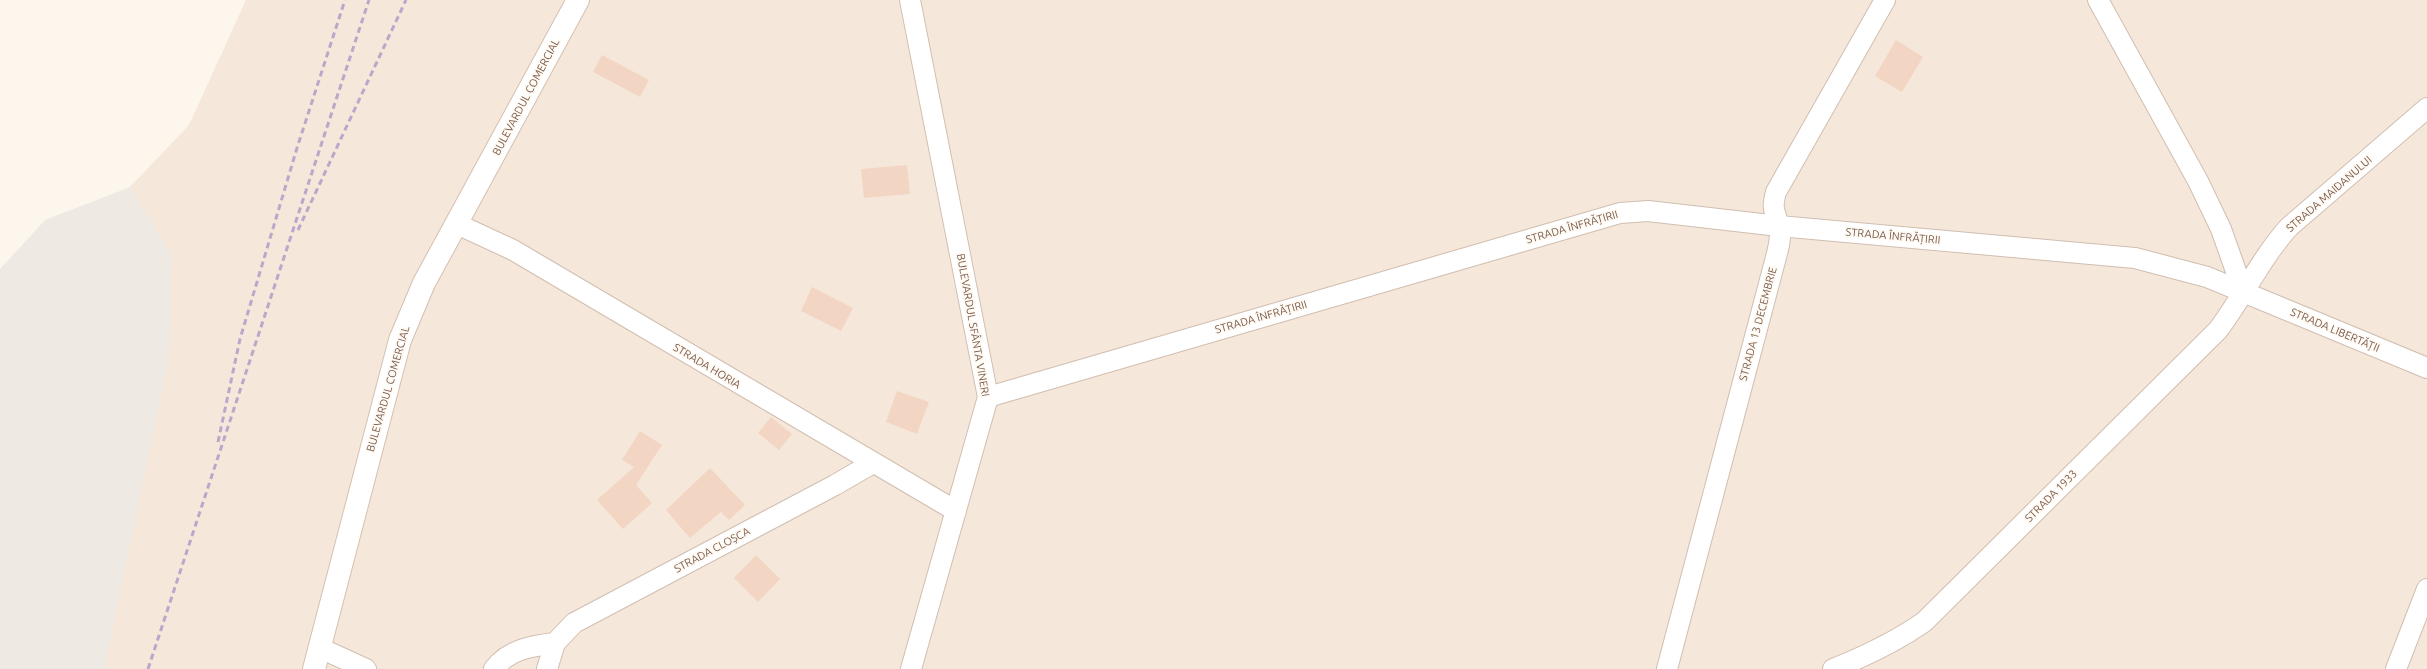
<!DOCTYPE html>
<html>
<head>
<meta charset="utf-8">
<style>
	body { margin:0 }
	canvas { display:block; background:#fdf6ec }
</style>
</head>
<body>
<canvas width="2427" height="669"></canvas>
<script>
const ctx = document.querySelector('canvas').getContext('2d');
ctx.lineJoin = 'round';
function paint(path, color) { ctx.fillStyle = color; ctx.fill(path, 'evenodd'); }
function stroke(path, color, width, dash) { ctx.strokeStyle = color; ctx.lineWidth = width; ctx.lineCap = dash ? 'butt' : 'round'; ctx.setLineDash(dash || []); ctx.stroke(path); }
function label(font, color, halo, rows, align = 'center') {
  ctx.font = font + ' Ubuntu,sans-serif'; ctx.lineWidth = 3.5; ctx.setLineDash([]); ctx.textBaseline = 'middle'; ctx.strokeStyle = halo; ctx.fillStyle = color; for (const [text, x, y, turn = 0] of rows) {
    ctx.save(); ctx.translate(x, y); ctx.rotate((+turn || 0) * Math.PI / 180); ctx.textAlign = isNaN(turn) ? turn : align; if (halo) ctx.strokeText(text, 0, 0); ctx.fillText(text, 0, 0); ctx.restore();
  }
}
const residential = new Path2D(`
	M 246,0 L 2427,0 L 2427,669 L 104,669 L 133,524 L 172,256 L 130,187 L 189,125 Z`);
const industrial = new Path2D(`
	M 130,187 L 172,256 L 169,357 L 104,669 L 0,669 L 0,269 L 45,220 Z`);
const building = new Path2D(`
	M 1896,40 L 1923,57 L 1902,92 L 1875,76 Z
	M 602,55 L 649,80 L 640,97 L 593,72 Z
	M 907,165 L 910,194 L 864,198 L 861,169 Z
	M 812,287 L 853,308 L 841,331 L 801,311 Z
	M 897,391 L 929,402 L 917,434 L 886,422 Z
	M 771,417 L 792,434 L 779,450 L 758,433 Z
	M 640,431 L 662,445 L 636,485 L 652,503 L 623,529 L 597,500 L 634,467 L 622,460 Z
	M 710,468 L 745,505 L 729,520 L 721,512 L 690,538 L 666,510 Z
	M 756,555 L 780,579 L 758,602 L 734,578 Z`);
const minor = new Path2D(`
	M 910,0 L 988,397 L 911,669
	M 2098,0 L 2198,181 L 2221,229 L 2243,291
	M 457,224 L 513,250 L 956,511
	M 988,397 L 1620,213 L 1648,211 L 1779,226 L 2135,258 L 2207,277 L 2427,368
	M 320,648 L 366,669
	M 494,669 C 509,649 532,646 555,643
	M 547,669 L 555,643 L 574,623 L 835,485 L 873,463
	M 1667,669 L 1775,261 C 1778,250 1782,237 1779,226 C 1775,210 1771,211 1776,192 L 1885,0
	M 1833,669 C 1866,656 1895,642 1924,622 L 2218,330 C 2243,297 2261,258 2289,227 L 2427,108
	M 2396,669 L 2427,589`);
const secondary = new Path2D(`
	M 314,669 L 400,340 L 424,283 L 578,0`);
const rail = new Path2D(`
	M 298,230 L 406,0
	M 218,442 L 240,339 L 297,148 L 345,0
	M 148,669 L 369,0`);
const streetNames = [
	["BULEVARDUL COMERCIAL",526,97,-62],
	["STRADA MAIDANULUI",2329,194,-41],
	["STRADA ÎNFRĂȚIRII",1572,227,-16],
	["STRADA ÎNFRĂȚIRII",1893,236,5],
	["STRADA ÎNFRĂȚIRII",1261,317,-16],
	["STRADA 13 DECEMBRIE",1758,324,-75],
	["BULEVARDUL SFÂNTA VINERI",973,325,80],
	["STRADA LIBERTĂȚII",2335,330,23],
	["STRADA HORIA",707,366,31],
	["BULEVARDUL COMERCIAL",388,389,-74],
	["STRADA 1933",2051,496,-45],
	["STRADA CLOȘCA",712,550,-28]
];
paint(residential, '#f5e8da');
paint(industrial, '#efe9e4');
paint(building, '#f3d5c3');
stroke(minor, '#d1beb0', 22);
stroke(secondary, '#d6c0b0', 24);
stroke(minor, '#fff', 20);
stroke(secondary, '#fff', 22);
stroke(rail, '#b9a8c9', 3, [6, 4]);
label('11px', '#7a5c4d', '#fffaf3', streetNames);
</script>
</body>
</html>
